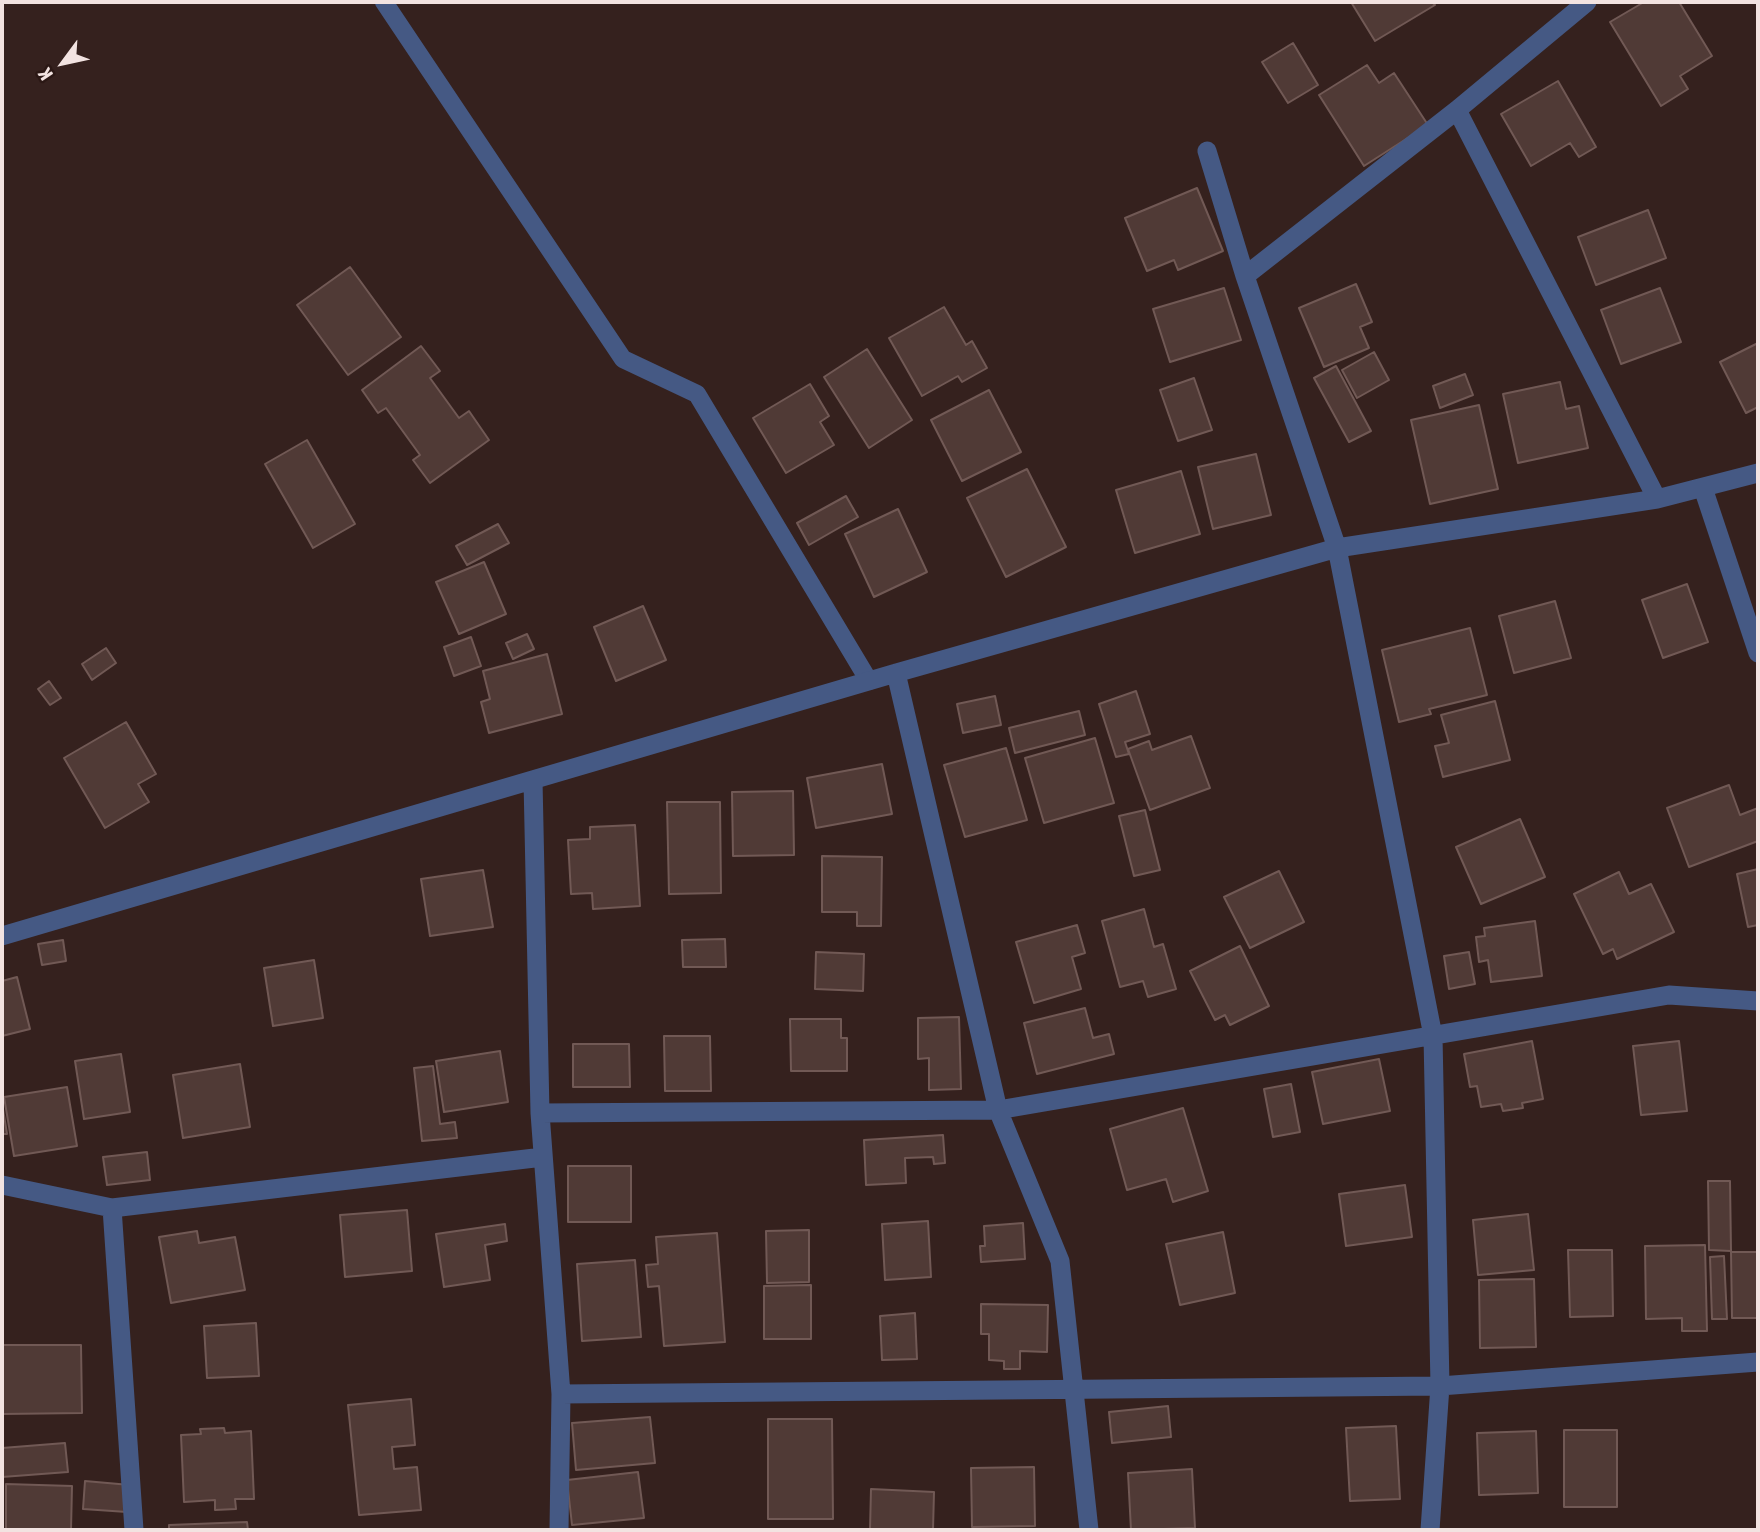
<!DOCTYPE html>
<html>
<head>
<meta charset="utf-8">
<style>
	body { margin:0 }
	#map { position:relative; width:1760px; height:1532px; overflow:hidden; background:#35211e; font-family:"Asap Condensed",sans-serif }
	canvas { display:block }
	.frame { position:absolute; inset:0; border:4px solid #f2e3e1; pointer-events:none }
	.north { position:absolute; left:28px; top:28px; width:70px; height:70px; -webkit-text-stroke:5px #2b1815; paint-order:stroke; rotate:237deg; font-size:19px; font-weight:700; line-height:28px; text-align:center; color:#f2e3e1 }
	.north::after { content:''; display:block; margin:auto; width:24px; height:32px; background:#f2e3e1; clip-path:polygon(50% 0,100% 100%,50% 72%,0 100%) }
</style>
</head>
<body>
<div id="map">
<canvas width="1760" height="1532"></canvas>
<div class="frame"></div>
<div class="north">K</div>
</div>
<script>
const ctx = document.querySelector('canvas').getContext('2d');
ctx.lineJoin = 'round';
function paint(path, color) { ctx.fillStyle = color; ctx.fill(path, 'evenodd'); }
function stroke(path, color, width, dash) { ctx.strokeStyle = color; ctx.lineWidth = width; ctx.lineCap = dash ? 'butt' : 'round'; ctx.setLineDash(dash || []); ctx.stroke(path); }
const building = new Path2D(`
	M 1351,2 L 1432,2 L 1435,5 L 1375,41 Z
	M 1644,2 L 1679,2 L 1712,56 L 1680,76 L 1688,89 L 1661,106 L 1610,22 Z
	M 1293,43 L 1318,85 L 1288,103 L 1262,62 Z
	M 1367,65 L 1379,83 L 1394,73 L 1428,125 L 1364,166 L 1319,95 Z
	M 1558,81 L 1596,147 L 1579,157 L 1570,143 L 1531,166 L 1501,114 Z
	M 1197,188 L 1223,251 L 1178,270 L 1174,260 L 1147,271 L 1125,218 Z
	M 1648,210 L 1666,258 L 1596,285 L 1578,237 Z
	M 350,267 L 401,337 L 348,375 L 297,305 Z
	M 1356,284 L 1372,322 L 1360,327 L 1369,348 L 1324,367 L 1299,308 Z
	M 1224,288 L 1241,340 L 1170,362 L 1153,309 Z
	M 1660,288 L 1681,342 L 1621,364 L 1601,310 Z
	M 944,307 L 966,345 L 972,341 L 987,368 L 962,382 L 958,376 L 922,396 L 889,338 Z
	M 1758,343 L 1758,407 L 1746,413 L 1720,362 Z
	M 421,346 L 440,371 L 430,378 L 459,418 L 469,411 L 489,440 L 430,483 L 413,460 L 420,455 L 386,408 L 378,413 L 362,390 Z
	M 867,349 L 912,420 L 869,448 L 824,377 Z
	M 1374,352 L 1389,380 L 1357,398 L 1342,370 Z
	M 1336,366 L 1371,431 L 1349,442 L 1314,378 Z
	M 1465,374 L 1473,395 L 1440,408 L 1433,386 Z
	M 1194,378 L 1212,430 L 1178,441 L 1160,390 Z
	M 1560,382 L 1566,409 L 1579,406 L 1588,448 L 1518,463 L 1503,394 Z
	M 810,384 L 829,416 L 820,422 L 834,445 L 786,473 L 753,418 Z
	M 989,390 L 1021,452 L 962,481 L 931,420 Z
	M 1479,405 L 1498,489 L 1430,504 L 1411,420 Z
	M 307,440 L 355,524 L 313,548 L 265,464 Z
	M 1256,454 L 1271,515 L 1213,529 L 1198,467 Z
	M 1027,469 L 1066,547 L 1006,577 L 967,498 Z
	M 1181,471 L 1200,534 L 1135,553 L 1116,490 Z
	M 846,496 L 858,517 L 809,545 L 797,523 Z
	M 898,509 L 927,572 L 874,597 L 845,534 Z
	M 498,524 L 509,543 L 467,565 L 456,546 Z
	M 484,562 L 506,614 L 459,634 L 436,582 Z
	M 1687,584 L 1708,642 L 1663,658 L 1642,600 Z
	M 1555,601 L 1571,658 L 1514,673 L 1499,616 Z
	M 643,606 L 666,660 L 616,681 L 594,627 Z
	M 1470,628 L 1487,695 L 1429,709 L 1431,714 L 1399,722 L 1382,650 Z
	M 527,634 L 534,649 L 513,659 L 506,643 Z
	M 471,637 L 481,666 L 454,676 L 444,647 Z
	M 106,648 L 116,663 L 92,680 L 82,664 Z
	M 547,654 L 562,714 L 489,733 L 481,702 L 490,699 L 483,671 Z
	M 49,681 L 61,698 L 50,705 L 38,689 Z
	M 1136,691 L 1150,734 L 1125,742 L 1129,754 L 1116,757 L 1099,704 Z
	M 995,696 L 1001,725 L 963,733 L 957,704 Z
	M 1495,701 L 1510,760 L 1443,777 L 1435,746 L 1449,743 L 1441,715 Z
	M 1079,711 L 1085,735 L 1015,753 L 1009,728 Z
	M 126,722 L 156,774 L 138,784 L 149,802 L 105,828 L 64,758 Z
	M 1191,736 L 1210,788 L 1150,810 L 1128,749 L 1149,741 L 1152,750 Z
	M 1095,738 L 1114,803 L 1044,823 L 1025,758 Z
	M 1006,748 L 1027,820 L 965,837 L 944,765 Z
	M 882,764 L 892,814 L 816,828 L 807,778 Z
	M 1729,785 L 1740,815 L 1758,808 L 1758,841 L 1689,867 L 1667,808 Z
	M 793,791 L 794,855 L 733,856 L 732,792 Z
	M 667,802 L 720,802 L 721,893 L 669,894 Z
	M 1145,810 L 1160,870 L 1134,876 L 1119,816 Z
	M 1520,819 L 1545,877 L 1481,904 L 1456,847 Z
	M 635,825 L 640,906 L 593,909 L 592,893 L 571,894 L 568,840 L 590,839 L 590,827 Z
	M 822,856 L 882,857 L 881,926 L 857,926 L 857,912 L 822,912 Z
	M 1758,869 L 1758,925 L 1748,927 L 1737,874 Z
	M 483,870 L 493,927 L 430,936 L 421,879 Z
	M 1279,871 L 1304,922 L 1250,948 L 1224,897 Z
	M 1619,872 L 1629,894 L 1651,884 L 1674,932 L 1617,959 L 1613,949 L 1603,954 L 1574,894 Z
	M 1144,909 L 1154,947 L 1163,944 L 1176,989 L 1148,997 L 1143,981 L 1120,987 L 1102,921 Z
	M 1535,921 L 1542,976 L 1491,982 L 1488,960 L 1479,962 L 1476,937 L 1485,936 L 1484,928 Z
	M 1077,925 L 1085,953 L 1072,957 L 1081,989 L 1034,1003 L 1016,942 Z
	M 725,939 L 726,967 L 683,967 L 682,940 Z
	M 63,940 L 66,961 L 42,965 L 38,944 Z
	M 1240,946 L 1269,1006 L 1230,1025 L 1225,1015 L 1215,1020 L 1190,971 Z
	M 816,952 L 864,954 L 863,991 L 815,989 Z
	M 1469,952 L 1475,984 L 1449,989 L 1444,956 Z
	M 314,960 L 323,1018 L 273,1026 L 264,968 Z
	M 17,977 L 30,1029 L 2,1036 L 2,981 Z
	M 1085,1008 L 1093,1038 L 1109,1034 L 1114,1054 L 1037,1074 L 1024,1023 Z
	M 959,1017 L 961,1089 L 929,1090 L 929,1058 L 918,1059 L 918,1018 Z
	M 790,1019 L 841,1019 L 841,1038 L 847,1038 L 847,1071 L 791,1071 Z
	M 664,1036 L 710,1036 L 711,1091 L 665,1091 Z
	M 1532,1041 L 1543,1099 L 1522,1103 L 1523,1108 L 1503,1111 L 1501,1104 L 1481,1107 L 1477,1086 L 1470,1087 L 1464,1054 Z
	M 1679,1041 L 1687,1111 L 1641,1115 L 1633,1046 Z
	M 573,1044 L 629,1044 L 630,1087 L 573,1087 Z
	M 500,1051 L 508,1102 L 444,1112 L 436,1061 Z
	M 121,1054 L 130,1112 L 84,1119 L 75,1061 Z
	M 1379,1059 L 1390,1111 L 1323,1124 L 1312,1072 Z
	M 240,1064 L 250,1127 L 183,1138 L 173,1075 Z
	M 433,1066 L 440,1124 L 455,1122 L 457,1138 L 422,1141 L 414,1068 Z
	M 1291,1084 L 1300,1132 L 1273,1137 L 1264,1089 Z
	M 67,1087 L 77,1146 L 14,1156 L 4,1097 Z
	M 2,1103 L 7,1134 L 2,1134 Z
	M 1183,1108 L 1208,1191 L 1173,1202 L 1166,1179 L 1127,1190 L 1110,1129 Z
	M 943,1135 L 945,1163 L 934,1164 L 933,1157 L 905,1158 L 906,1183 L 866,1185 L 864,1140 Z
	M 147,1152 L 150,1180 L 107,1185 L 103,1157 Z
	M 568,1166 L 631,1166 L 631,1222 L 568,1222 Z
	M 1708,1181 L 1730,1181 L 1731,1251 L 1709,1250 Z
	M 1405,1185 L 1412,1237 L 1346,1246 L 1339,1194 Z
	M 407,1210 L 412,1271 L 345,1277 L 340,1215 Z
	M 1528,1214 L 1534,1270 L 1478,1275 L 1473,1220 Z
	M 928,1221 L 931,1277 L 885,1280 L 882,1224 Z
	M 1023,1223 L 1025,1259 L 981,1262 L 980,1246 L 985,1246 L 984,1226 Z
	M 505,1224 L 507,1241 L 485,1245 L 490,1280 L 444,1287 L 436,1234 Z
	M 809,1230 L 809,1282 L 767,1283 L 766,1231 Z
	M 197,1231 L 199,1243 L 235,1237 L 245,1290 L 171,1303 L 159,1237 Z
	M 1223,1232 L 1235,1293 L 1180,1305 L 1166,1244 Z
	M 717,1233 L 725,1342 L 664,1346 L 659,1286 L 648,1287 L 646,1265 L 658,1264 L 656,1237 Z
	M 1705,1245 L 1707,1331 L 1682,1331 L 1682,1318 L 1646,1319 L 1645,1246 Z
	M 1568,1250 L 1612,1250 L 1613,1316 L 1570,1317 Z
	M 1731,1252 L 1758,1252 L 1758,1318 L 1732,1318 Z
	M 1724,1256 L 1727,1319 L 1712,1319 L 1710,1257 Z
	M 635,1260 L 641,1337 L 582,1341 L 577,1264 Z
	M 1534,1279 L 1536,1347 L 1480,1348 L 1479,1280 Z
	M 811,1285 L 811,1339 L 764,1339 L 764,1286 Z
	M 981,1304 L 1048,1305 L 1047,1352 L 1020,1351 L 1020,1369 L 1004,1369 L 1004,1361 L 989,1360 L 989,1334 L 981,1334 Z
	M 915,1313 L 917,1359 L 882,1360 L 880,1316 Z
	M 256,1323 L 259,1376 L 207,1378 L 204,1326 Z
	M 2,1345 L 81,1345 L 82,1413 L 2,1414 Z
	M 411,1399 L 415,1445 L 392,1447 L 394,1469 L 417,1467 L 421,1510 L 359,1515 L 348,1405 Z
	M 1168,1406 L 1171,1437 L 1112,1443 L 1109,1412 Z
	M 650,1417 L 655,1463 L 576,1470 L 572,1423 Z
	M 768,1419 L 832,1419 L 833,1519 L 768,1519 Z
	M 1396,1426 L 1400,1499 L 1350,1501 L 1346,1428 Z
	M 224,1428 L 225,1433 L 251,1431 L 254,1499 L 235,1499 L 236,1509 L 215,1510 L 215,1500 L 184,1502 L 181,1435 L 201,1434 L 200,1429 Z
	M 1564,1430 L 1617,1430 L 1617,1507 L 1564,1507 Z
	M 1536,1431 L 1538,1493 L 1479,1495 L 1477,1433 Z
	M 65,1443 L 68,1472 L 2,1477 L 2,1448 Z
	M 1034,1467 L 1035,1526 L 972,1527 L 971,1468 Z
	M 1192,1469 L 1195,1528 L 1131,1530 L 1128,1473 Z
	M 638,1472 L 644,1518 L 572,1525 L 567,1480 Z
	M 85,1481 L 130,1485 L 127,1512 L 83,1509 Z
	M 6,1484 L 72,1486 L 71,1530 L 6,1530 Z
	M 871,1489 L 934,1492 L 933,1530 L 870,1530 Z
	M 247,1522 L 248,1530 L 169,1530 L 169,1525 Z`);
const service = new Path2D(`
	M 384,2 L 623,359 L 697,394 L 869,681`);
const minor = new Path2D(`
	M 1457,110 L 1657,499
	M 1207,151 L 1245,276 L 1337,548 L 1433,1036 L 1440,1386 L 1430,1530
	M 1245,276 L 1457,110 L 1587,2
	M 1703,488 L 1758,653
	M 896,673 L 998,1110 L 1060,1261 L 1089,1530
	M 533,780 L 540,1113 L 561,1394 L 559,1530
	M 2,936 L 896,673 L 1337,548 L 1657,499 L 1758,473
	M 540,1113 L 998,1110 L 1669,995 L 1758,1001
	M 2,1185 L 112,1208
	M 561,1394 L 1440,1386 L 1758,1362
	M 134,1530 L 112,1208 L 543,1157`);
paint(building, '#503a36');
stroke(building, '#715955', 2);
stroke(service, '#455984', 18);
stroke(minor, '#455984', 19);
</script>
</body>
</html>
